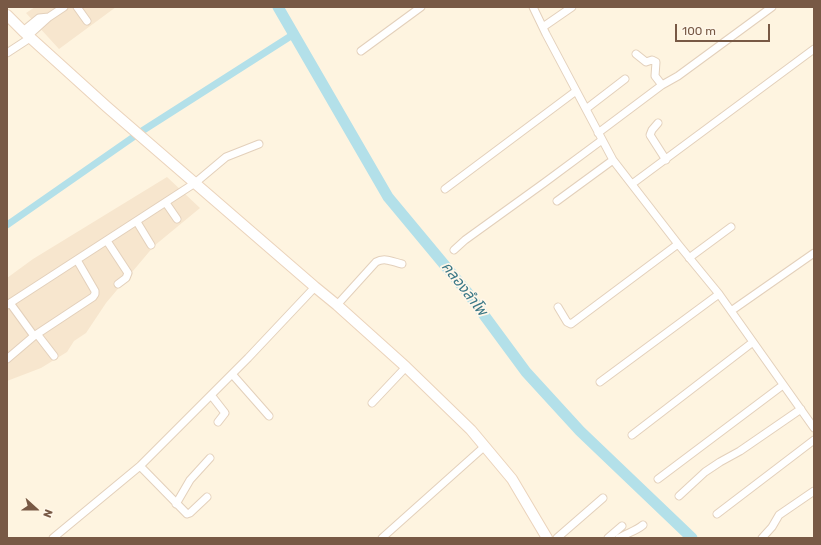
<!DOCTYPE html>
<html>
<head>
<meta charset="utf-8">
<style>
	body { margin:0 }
	#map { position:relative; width:821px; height:545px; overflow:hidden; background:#fef4e0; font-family:Rubik,sans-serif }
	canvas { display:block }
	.frame { position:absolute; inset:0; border:8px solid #785945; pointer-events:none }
	.north { position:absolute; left:16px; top:489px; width:40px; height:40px; -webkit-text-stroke:3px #fff7e9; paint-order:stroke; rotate:111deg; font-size:11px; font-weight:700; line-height:16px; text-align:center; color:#785945 }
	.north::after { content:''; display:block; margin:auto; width:14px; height:18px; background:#785945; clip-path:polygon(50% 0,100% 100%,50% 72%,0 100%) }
	.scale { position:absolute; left:675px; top:24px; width:95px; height:18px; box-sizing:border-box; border:2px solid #785945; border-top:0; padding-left:5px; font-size:12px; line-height:14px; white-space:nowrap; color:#785945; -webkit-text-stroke:3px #fff7e9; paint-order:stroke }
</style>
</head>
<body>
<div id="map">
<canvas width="821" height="545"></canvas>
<div class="frame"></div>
<div class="north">N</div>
<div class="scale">100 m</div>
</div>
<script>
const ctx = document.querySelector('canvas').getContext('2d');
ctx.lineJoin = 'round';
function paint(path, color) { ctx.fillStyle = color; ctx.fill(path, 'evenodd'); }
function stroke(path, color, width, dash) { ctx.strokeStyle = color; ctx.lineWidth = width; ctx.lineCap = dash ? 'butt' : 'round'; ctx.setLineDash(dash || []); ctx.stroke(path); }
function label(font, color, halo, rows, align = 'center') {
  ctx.font = font + ' Rubik,"Noto Sans Thai",sans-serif'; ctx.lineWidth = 3.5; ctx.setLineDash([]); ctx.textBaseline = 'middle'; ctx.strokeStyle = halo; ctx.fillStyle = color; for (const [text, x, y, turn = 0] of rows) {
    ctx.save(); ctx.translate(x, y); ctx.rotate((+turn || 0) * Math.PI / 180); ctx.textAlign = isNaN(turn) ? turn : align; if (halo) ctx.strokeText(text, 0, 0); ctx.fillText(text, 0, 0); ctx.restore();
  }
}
const residential = new Path2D(`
	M 35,7 L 116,7 L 59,49 L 26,13 Z
	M 167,177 L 200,208 L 154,246 L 106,303 L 86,333 L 74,341 L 67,352 L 41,368 L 7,381 L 7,278 L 33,259 Z`);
const canal = new Path2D(`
	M 7,225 L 142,131 L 294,34`);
const river = new Path2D(`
	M 278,7 L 388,197 L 467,292 L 526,372 L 580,431 L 692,538`);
const street = new Path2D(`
	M 77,7 L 87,21
	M 533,7 L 546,34 L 613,160 L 678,244 L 719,294 L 814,428
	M 49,17 L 64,7
	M 543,27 L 572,7
	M 23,31 L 39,18 L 49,17 L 28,36
	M 361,51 L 421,7
	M 7,53 L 30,38
	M 636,54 L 646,62 L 652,60 L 656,62 L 655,76 L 662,85
	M 586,109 L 625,79
	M 658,123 L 652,130 L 650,135 L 666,160
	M 598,133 L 662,85 L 678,76 L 772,7
	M 632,184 L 814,49
	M 445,189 L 576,91
	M 557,201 L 613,160
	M 166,203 L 177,219
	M 137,222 L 151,245
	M 107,241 L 128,273 L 126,278 L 118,284
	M 454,250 L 465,240 L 544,183 L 602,140
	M 689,258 L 731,227
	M 10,303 L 34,336
	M 7,305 L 195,183 L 226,157 L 259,144
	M 337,305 L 376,262 C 385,257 393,262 402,264
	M 558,307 L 567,322 L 571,324 L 678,244
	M 731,311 L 814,253
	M 37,334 L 54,356
	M 7,359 L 34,336 L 93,297 L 95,294 L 95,291 L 77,260
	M 232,374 L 269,416
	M 600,382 L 719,294
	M 211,395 L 225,413 L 218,422
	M 372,403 L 406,367
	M 632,435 L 753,342
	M 140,466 L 187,514 L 190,513 L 207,497
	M 658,479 L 783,385
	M 679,496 L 705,472 L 720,462 L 740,451 L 801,409
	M 176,504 L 190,480 L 210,458
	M 717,514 L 814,440
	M 53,538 L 140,466 L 248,358 L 315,287
	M 382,538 L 485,446
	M 557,538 L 603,498
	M 608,538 L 622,526
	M 619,538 C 627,533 636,531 643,525
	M 762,538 L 772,527 L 779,515 L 814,491`);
const secondary = new Path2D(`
	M 7,15 L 23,31 L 107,107 L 315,287 L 337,305 L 406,367 L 471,430 L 512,479 L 547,538`);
const waterNames = [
	["คลองลำโพ",464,289,52]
];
paint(residential, '#f7e6ce');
stroke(canal, '#b3e0e9', 7);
stroke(river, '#b3e0e9', 11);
stroke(street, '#e3d0bb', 9);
stroke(secondary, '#ebd3bb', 12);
stroke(street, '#fff', 7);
stroke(secondary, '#fff', 10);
label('italic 15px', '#3a7786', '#fff7e9', waterNames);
</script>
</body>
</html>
